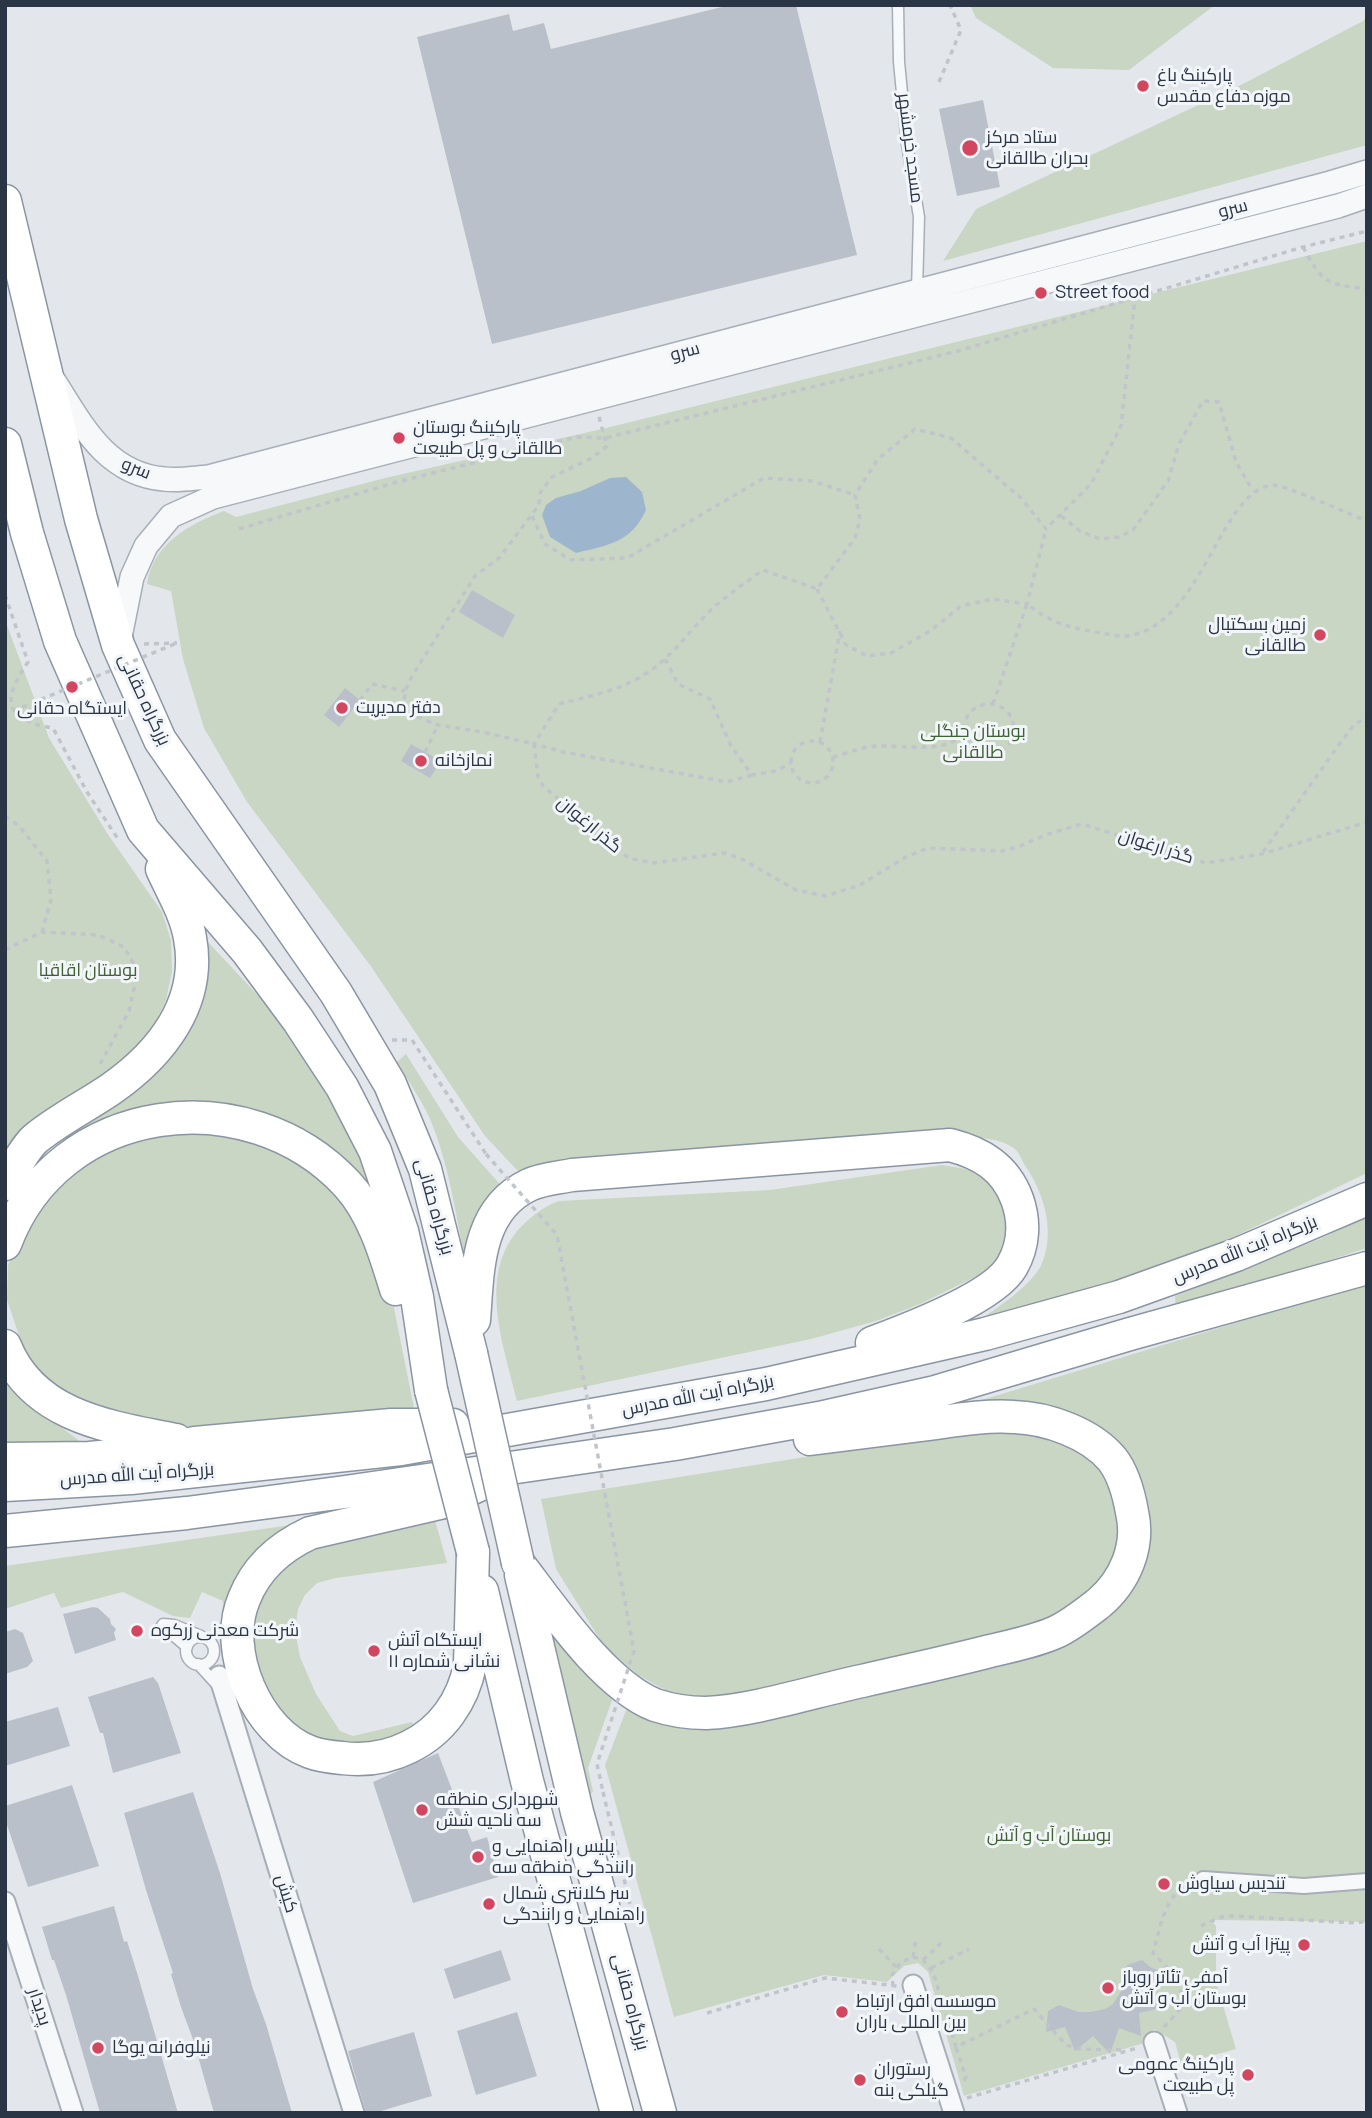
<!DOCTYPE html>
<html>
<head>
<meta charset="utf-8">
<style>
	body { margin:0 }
	#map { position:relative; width:1372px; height:2118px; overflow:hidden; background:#e3e7ec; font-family:Manrope,sans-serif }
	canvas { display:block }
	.frame { position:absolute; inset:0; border:7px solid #2a3545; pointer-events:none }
</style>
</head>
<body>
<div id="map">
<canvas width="1372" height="2118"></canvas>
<div class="frame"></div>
</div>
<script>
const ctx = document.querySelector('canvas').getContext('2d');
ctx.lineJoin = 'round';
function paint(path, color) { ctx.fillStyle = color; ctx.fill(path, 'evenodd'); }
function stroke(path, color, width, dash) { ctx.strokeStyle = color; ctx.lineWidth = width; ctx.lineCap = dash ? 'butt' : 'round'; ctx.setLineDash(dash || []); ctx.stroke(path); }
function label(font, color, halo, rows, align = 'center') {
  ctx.font = font + ' Manrope,Cairo,sans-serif'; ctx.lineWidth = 6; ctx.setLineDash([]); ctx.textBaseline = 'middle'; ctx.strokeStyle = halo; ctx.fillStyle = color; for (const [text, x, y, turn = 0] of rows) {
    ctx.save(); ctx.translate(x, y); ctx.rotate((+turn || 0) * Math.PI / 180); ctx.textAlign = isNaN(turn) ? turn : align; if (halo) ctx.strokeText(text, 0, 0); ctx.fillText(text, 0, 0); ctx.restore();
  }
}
const green = new Path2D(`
	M 970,5 L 1215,5 L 1129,70 L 1053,68 L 976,18 Z
	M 1367,15 L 1367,145 L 943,261 L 976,209 L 1241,85 L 1363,21 Z
	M 1367,241 L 1367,1173 L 1219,1244 L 1092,1292 L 976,1323 C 996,1308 1034,1285 1043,1261 C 1055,1228 1043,1191 1024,1164 C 1022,1160 1019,1153 1016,1150 C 1000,1136 973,1138 953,1136 L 525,1174 L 517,1170 L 485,1136 L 370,965 L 247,802 L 204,728 L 183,659 L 171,591 L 147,584 C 153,544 189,524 224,511 L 236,517 L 385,478 L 602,429 Z
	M 5,620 L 49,738 L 107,833 L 162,912 L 171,940 L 172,971 L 166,1000 L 153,1028 L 133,1051 L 103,1082 L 5,1160 Z
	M 208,942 L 277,1016 L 327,1090 L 354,1133 L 383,1206 L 336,1162 L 142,1116 L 5,1228 L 5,1205 L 38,1163 L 71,1134 L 144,1082 L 168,1061 L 178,1046 L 192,1022 L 206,983 Z
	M 406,1054 L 458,1137 L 505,1190 L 469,1278 C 457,1225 451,1169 430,1119 C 421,1099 408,1081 397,1062 Z
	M 227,1126 L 334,1181 L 389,1283 L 415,1413 L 156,1428 L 57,1397 L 27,1359 L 7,1300 L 8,1265 L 24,1225 L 63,1178 L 115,1141 Z
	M 942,1165 L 978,1171 L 1006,1199 L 1012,1238 L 998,1262 L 979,1275 L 920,1304 L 876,1321 L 811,1339 L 517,1401 C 503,1342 474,1268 527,1221 C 537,1212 547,1205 559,1201 L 770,1190 Z
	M 1367,1217 L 1367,1248 L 1176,1310 L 1175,1296 L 1320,1239 Z
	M 1367,1283 L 1367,1922 L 1211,1920 L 1216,1926 L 1216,1982 L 1236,2049 L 1181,2064 L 1175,2042 L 1154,2029 L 1144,2043 L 964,2096 L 928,1972 L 918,1963 L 904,1966 L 887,1982 L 824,1975 L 674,2017 L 605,1765 L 630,1700 L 657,1714 L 986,1666 L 1143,1556 C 1145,1544 1149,1530 1149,1518 C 1149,1458 1099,1415 1043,1406 C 1020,1402 995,1404 972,1403 Z
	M 5,1363 L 37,1409 L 81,1442 L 5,1445 Z
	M 988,1428 L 1072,1438 L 1112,1477 L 1121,1544 L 1108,1571 L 1093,1591 L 1041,1626 L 752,1694 L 705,1699 L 667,1691 L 638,1675 L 604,1646 L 556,1569 L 541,1499 Z
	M 433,1513 L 447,1563 L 336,1578 L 317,1583 L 305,1595 L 298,1609 L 295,1630 L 300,1657 L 316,1694 L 340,1731 L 353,1736 L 412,1722 L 415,1729 L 386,1740 L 350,1748 L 303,1739 L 269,1708 L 247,1633 L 259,1593 L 298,1548 Z
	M 291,1525 L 238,1585 L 222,1633 L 223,1601 L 202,1592 L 190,1618 L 173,1616 L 123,1592 L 61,1608 L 54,1593 L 5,1609 L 5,1566 Z
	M 545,1612 L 615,1692 L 588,1768 L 593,1791 L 587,1799 Z`);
const water = new Path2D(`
	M 626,477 L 642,492 L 646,510 C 631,543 608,545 576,553 L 550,537 L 542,515 L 546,505 L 556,498 L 581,491 L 610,478 Z`);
const building = new Path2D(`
	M 730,5 L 796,5 L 857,255 L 492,344 L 417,37 L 509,14 L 513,31 L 544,23 L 551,49 Z
	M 983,100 L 1000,187 L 957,196 L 939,109 Z
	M 472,590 L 515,615 L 503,638 L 459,612 Z
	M 345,688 L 360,700 L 339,727 L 324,715 Z
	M 411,744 L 441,761 L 430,778 L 401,761 Z
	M 93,1607 L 98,1608 L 110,1619 L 111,1624 L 116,1629 L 114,1633 L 116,1640 L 75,1654 L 63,1614 Z
	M 15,1629 L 23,1633 L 33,1661 L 27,1667 L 5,1674 L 5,1632 Z
	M 153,1677 L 158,1683 L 181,1753 L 113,1773 L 103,1733 L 100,1733 L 88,1697 Z
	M 58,1707 L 70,1746 L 5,1766 L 5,1722 Z
	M 438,1753 L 472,1842 L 487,1837 L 498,1877 L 413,1903 L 373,1782 Z
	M 72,1785 L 99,1866 L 28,1887 L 5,1819 L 5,1806 Z
	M 193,1792 L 220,1873 L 253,1989 L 266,2024 L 292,2113 L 214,2113 L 194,2042 L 181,2007 L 171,1974 L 173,1973 L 146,1890 L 124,1813 Z
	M 114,1906 L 124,1942 L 127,1941 L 138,1976 L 178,2113 L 100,2113 L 66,1995 L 54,1960 L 52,1960 L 42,1927 Z
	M 501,1950 L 511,1980 L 454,1999 L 444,1969 Z
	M 1142,1960 L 1150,1967 L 1162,1972 L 1145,1987 L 1161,2008 L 1139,2013 L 1141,2036 L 1119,2028 L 1110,2054 L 1093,2036 L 1075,2051 L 1065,2027 L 1046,2032 L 1048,2011 L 1059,2005 L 1079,2012 L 1090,2012 L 1105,2009 L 1113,2004 L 1125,1985 L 1127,1965 Z
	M 517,2012 L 537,2076 L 476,2095 L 457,2031 Z
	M 414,2032 L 432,2096 L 374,2113 L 366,2113 L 348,2051 Z`);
const path = new Path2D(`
	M 939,82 L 961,30 L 950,5
	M 1303,247 C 1324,285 1325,283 1367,289
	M 599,417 L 607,446 L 590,459 L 552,477 L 540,493 L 539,505 L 499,558 L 475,576 L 412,676 L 405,691 L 404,705 L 407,713 L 438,725 L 482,732 L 534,744 L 538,777 L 543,786 L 622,854 L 633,859 L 654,863 L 724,853 L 740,858 L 796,890 L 826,896 L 860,885 L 906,857 L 928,848 L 1002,851 L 1020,846 L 1048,834 L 1082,824 L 1206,863 L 1262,854 L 1367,822
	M 532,516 L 545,544 L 571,560 L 627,558 L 764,478 L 812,481 L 855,495
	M 1061,516 L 1080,531 L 1100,539 L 1119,537 L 1133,530 L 1168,481 L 1179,444 L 1203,401 L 1219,402 L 1236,462 L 1253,491
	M 239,529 L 397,482 L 577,437 L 605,438 L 958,351 L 1303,247 L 1367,231
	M 817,589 L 846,645 L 867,656 L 891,653 L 930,631 L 961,606 L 992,599 L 1027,604 L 1046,529
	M 5,595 L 28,662 C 1,701 4,720 53,728 L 87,792 L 118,839
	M 144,644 L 177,643
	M 665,659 L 678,684 L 710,699 L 731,746 L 752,775 L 776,771 L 791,763
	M 360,700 L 372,684 L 405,691
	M 993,704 L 1027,604 C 1050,622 1066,627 1095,632 C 1105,633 1116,637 1126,636 C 1202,628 1219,490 1273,485 C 1283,484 1351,515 1367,521
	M964 729a25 25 0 1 1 50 0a25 25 0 1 1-50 0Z
	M791 762a21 21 0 1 1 42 0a21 21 0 1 1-42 0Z
	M 820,742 L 840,631
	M 425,752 L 438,725
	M 833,757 C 847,753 862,747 877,746 C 906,745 940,754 964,735
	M 752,775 L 727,782 L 563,752 L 534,744 L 559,704 C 590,696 623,690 650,671 C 674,654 690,630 711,610 C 727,595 745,583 763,570 L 817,589 L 855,538 L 860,519 L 855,495 L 878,459 L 915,429 L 951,438 L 1021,498 L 1046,529 L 1091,484 L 1121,426 L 1135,298
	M 5,816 L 19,826 L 47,861 L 51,900 L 42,932
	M 1263,852 L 1338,746 L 1354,725 L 1367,717
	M 5,950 L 42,932 L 98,935 L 124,947 L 138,971 L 129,1011 L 99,1066
	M 392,1040 L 412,1040 L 486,1154
	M 603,1792 L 630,1904
	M 1201,1926 L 1221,1917 L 1232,1916 L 1356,1923 L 1367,1921
	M 879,1949 L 896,1967
	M 913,1957 L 923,1960 L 933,1972 L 956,2047 L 1034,2009 L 1066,2045 L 1079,2049 L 1124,2050
	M 923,1960 L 941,1943
	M 931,1968 L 969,1949
	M 893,1986 L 892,1975 L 901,1962 L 913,1957 L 916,1940
	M 707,2013 L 825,1978 L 897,1986
	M 1164,2027 L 1183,2006 L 1179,1980 L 1153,1953 C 1160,1929 1164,1895 1190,1883
	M 956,2048 L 966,2077 L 963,2083
	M 967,2098 L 1137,2048`);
const service = new Path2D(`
	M 898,5 L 899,62 L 907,144 L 919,217 L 917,291
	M186 1651a14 14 0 1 1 28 0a14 14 0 1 1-28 0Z
	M 187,1647 L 174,1636 L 162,1631 L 161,1627 L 163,1624 L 174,1625 L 201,1636
	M 198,1664 L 219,1687`);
const pedestrian = new Path2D(`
	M 1203,1879 L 1304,1886 L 1367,1881`);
const minor = new Path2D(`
	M 219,1676 L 354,2113
	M 5,1902 L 73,2113
	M 913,1985 L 954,2113
	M 1154,2042 L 1177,2113`);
const tertiary = new Path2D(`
	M 54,381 C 82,425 106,474 164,479 C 178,481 194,478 208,477 L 1330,183 L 1367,172
	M 119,642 L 132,577 L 146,546 L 171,516 L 213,497 L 1338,206 L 1367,196`);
const trunk = new Path2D(`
	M 5,201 L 81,519 L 118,645 L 160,740 L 336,993 L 390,1084 L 425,1169 L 471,1353
	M 5,444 L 27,533 L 60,641 L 143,830 L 247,951 L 298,1020 L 342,1087 L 375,1151 L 402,1231 L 417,1297 L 431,1390
	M 5,1184 C 14,1170 23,1150 35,1139 C 58,1120 86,1106 111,1089 C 161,1054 202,1003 190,938 C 186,914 172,891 162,869
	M 5,1244 C 58,1101 247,1077 347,1184 C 373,1212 385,1253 396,1289
	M 474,1320 C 478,1271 476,1210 529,1185 C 542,1179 558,1178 572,1175 L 950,1145 C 981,1153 1005,1167 1017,1199 C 1025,1221 1024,1245 1012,1266 C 994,1298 907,1330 872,1343
	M 5,1346 C 33,1417 110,1427 176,1440
	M 5,1459 L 89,1458 L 146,1453 L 195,1443 L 391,1425 L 453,1425
	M 5,1485 L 131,1478 L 401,1449 L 766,1384 L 985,1334 L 1119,1297 L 1236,1255 L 1367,1199
	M 5,1531 L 187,1513 L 345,1492 L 675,1444 L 819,1418 L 935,1392 L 1130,1334 L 1367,1268
	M 473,1552 L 470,1665 C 463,1701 442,1731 409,1747 C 387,1758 366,1761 342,1758 C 331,1757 320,1756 310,1752 C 257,1733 222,1651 244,1599 C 256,1568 280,1547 310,1533 L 440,1503 L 481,1484
	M 518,1563 C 552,1607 603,1684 655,1705 C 670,1710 690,1713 706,1713 C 753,1711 815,1691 862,1681 C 905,1671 948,1662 990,1651 C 1012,1646 1036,1641 1056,1632 C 1071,1625 1086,1613 1099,1603 C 1125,1581 1140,1546 1132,1512 C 1129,1495 1123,1473 1112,1459 C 1090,1433 1047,1418 1014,1417 C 986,1415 957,1420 929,1424 C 889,1429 850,1434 810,1439
	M 521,1575 L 577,1812 L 660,2113
	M 482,1591 L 527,1781 L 617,2113`);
const pathBridge = new Path2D(`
	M 13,711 L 177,643
	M 486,1154 L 557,1235 L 634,1651 L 597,1764 L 603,1792`);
const trunkBridge = new Path2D(`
	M 471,1353 L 518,1563
	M 431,1390 L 473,1552`);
const markers = [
	[1143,86,7,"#d3465f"],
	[970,148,9,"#d3465f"],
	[1041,293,7,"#d3465f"],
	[399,438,7,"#d3465f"],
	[1320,635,7,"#d3465f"],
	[72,687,7,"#d3465f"],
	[342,708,7,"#d3465f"],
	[421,761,7,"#d3465f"],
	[137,1631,7,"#d3465f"],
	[374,1651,7,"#d3465f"],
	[422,1810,7,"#d3465f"],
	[478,1857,7,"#d3465f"],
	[1164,1884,7,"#d3465f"],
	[489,1904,7,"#d3465f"],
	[1304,1945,7,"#d3465f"],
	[1108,1988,7,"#d3465f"],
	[842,2012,7,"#d3465f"],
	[98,2048,7,"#d3465f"],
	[1248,2075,7,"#d3465f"],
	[860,2080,7,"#d3465f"]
];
const poiNames = [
	["پارکینگ باغ",1157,76],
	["موزه دفاع مقدس",1157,97],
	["ستاد مرکز",986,138],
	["بحران طالقانی",986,159],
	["Street food",1055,293],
	["پارکینگ بوستان",413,428],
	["طالقانی و پل طبیعت",413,449],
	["زمین بسکتبال",1306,625,"right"],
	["طالقانی",1306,646,"right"],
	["دفتر مدیریت",356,708],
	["ایستگاه حقانی",72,709,"center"],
	["نمازخانه",435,761],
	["شرکت معدنی زرکوه",151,1631],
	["ایستگاه آتش",388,1641],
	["نشانی شماره ۱۱",388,1662],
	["شهرداری منطقه",436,1800],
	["سه ناحیه شش",436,1821],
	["پلیس راهنمایی و",492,1847],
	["رانندگی منطقه سه",492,1868],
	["تندیس سیاوش",1178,1884],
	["سر کلانتری شمال",503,1894],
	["راهنمایی و رانندگی",503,1915],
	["پیتزا آب و آتش",1290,1945,"right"],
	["آمفی تئاتر روباز",1122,1978],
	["بوستان آب و آتش",1122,1999],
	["موسسه افق ارتباط",856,2002],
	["بین المللی باران",856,2023],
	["نیلوفرانه یوگا",112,2048],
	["پارکینگ عمومی",1234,2065,"right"],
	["پل طبیعت",1234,2086,"right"],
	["رستوران",874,2070],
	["گیلکی بنه",874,2091]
];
const streetNames = [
	["مسجد خرمشهر",910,148,83],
	["سرو",1233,209,-15],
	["سرو",685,352,-15],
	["سرو",136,469,22],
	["بزرگراه حقانی",144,700,65],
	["گذر ارغوان",589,825,40],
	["گذر ارغوان",1156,847,18],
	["بزرگراه حقانی",434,1207,74],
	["بزرگراه آیت الله مدرس",1245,1250,-22],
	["بزرگراه آیت الله مدرس",698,1396,-11],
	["بزرگراه آیت الله مدرس",137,1475,-4],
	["کیش",286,1894,73],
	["بزرگراه حقانی",630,2002,75],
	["پدیدار",39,2007,72]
];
const parkNames = [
	["بوستان جنگلی",973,732],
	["طالقانی",973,753],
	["بوستان اقاقیا",88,971],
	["بوستان آب و آتش",1049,1836]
];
paint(green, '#c9d6c4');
paint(water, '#9eb6cd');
paint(building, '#bac0ca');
stroke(service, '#a8aeb7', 13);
stroke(pedestrian, '#a8aeb7', 18);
stroke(minor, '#a8aeb7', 23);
stroke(tertiary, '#a8aeb7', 26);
stroke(trunk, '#8a95a3', 35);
stroke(path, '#c1c5cb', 3.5, [5, 5]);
stroke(service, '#f6f8fa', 10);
stroke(pedestrian, '#f6f8fa', 14);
stroke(minor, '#f6f8fa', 19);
stroke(tertiary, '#f6f8fa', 23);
stroke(trunk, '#fff', 32);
stroke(trunkBridge, '#8a95a3', 35, []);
stroke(pathBridge, '#c1c5cb', 3.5, [5, 5]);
stroke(trunkBridge, '#fff', 32);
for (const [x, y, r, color] of markers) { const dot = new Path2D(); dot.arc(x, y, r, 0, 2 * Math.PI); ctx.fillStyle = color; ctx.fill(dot); stroke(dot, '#f3f6f9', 2.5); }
label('18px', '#2a3545', '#f3f6f9', poiNames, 'left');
label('18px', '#2a3545', '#f3f6f9', streetNames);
label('18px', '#406137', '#f3f6f9', parkNames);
</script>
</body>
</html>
